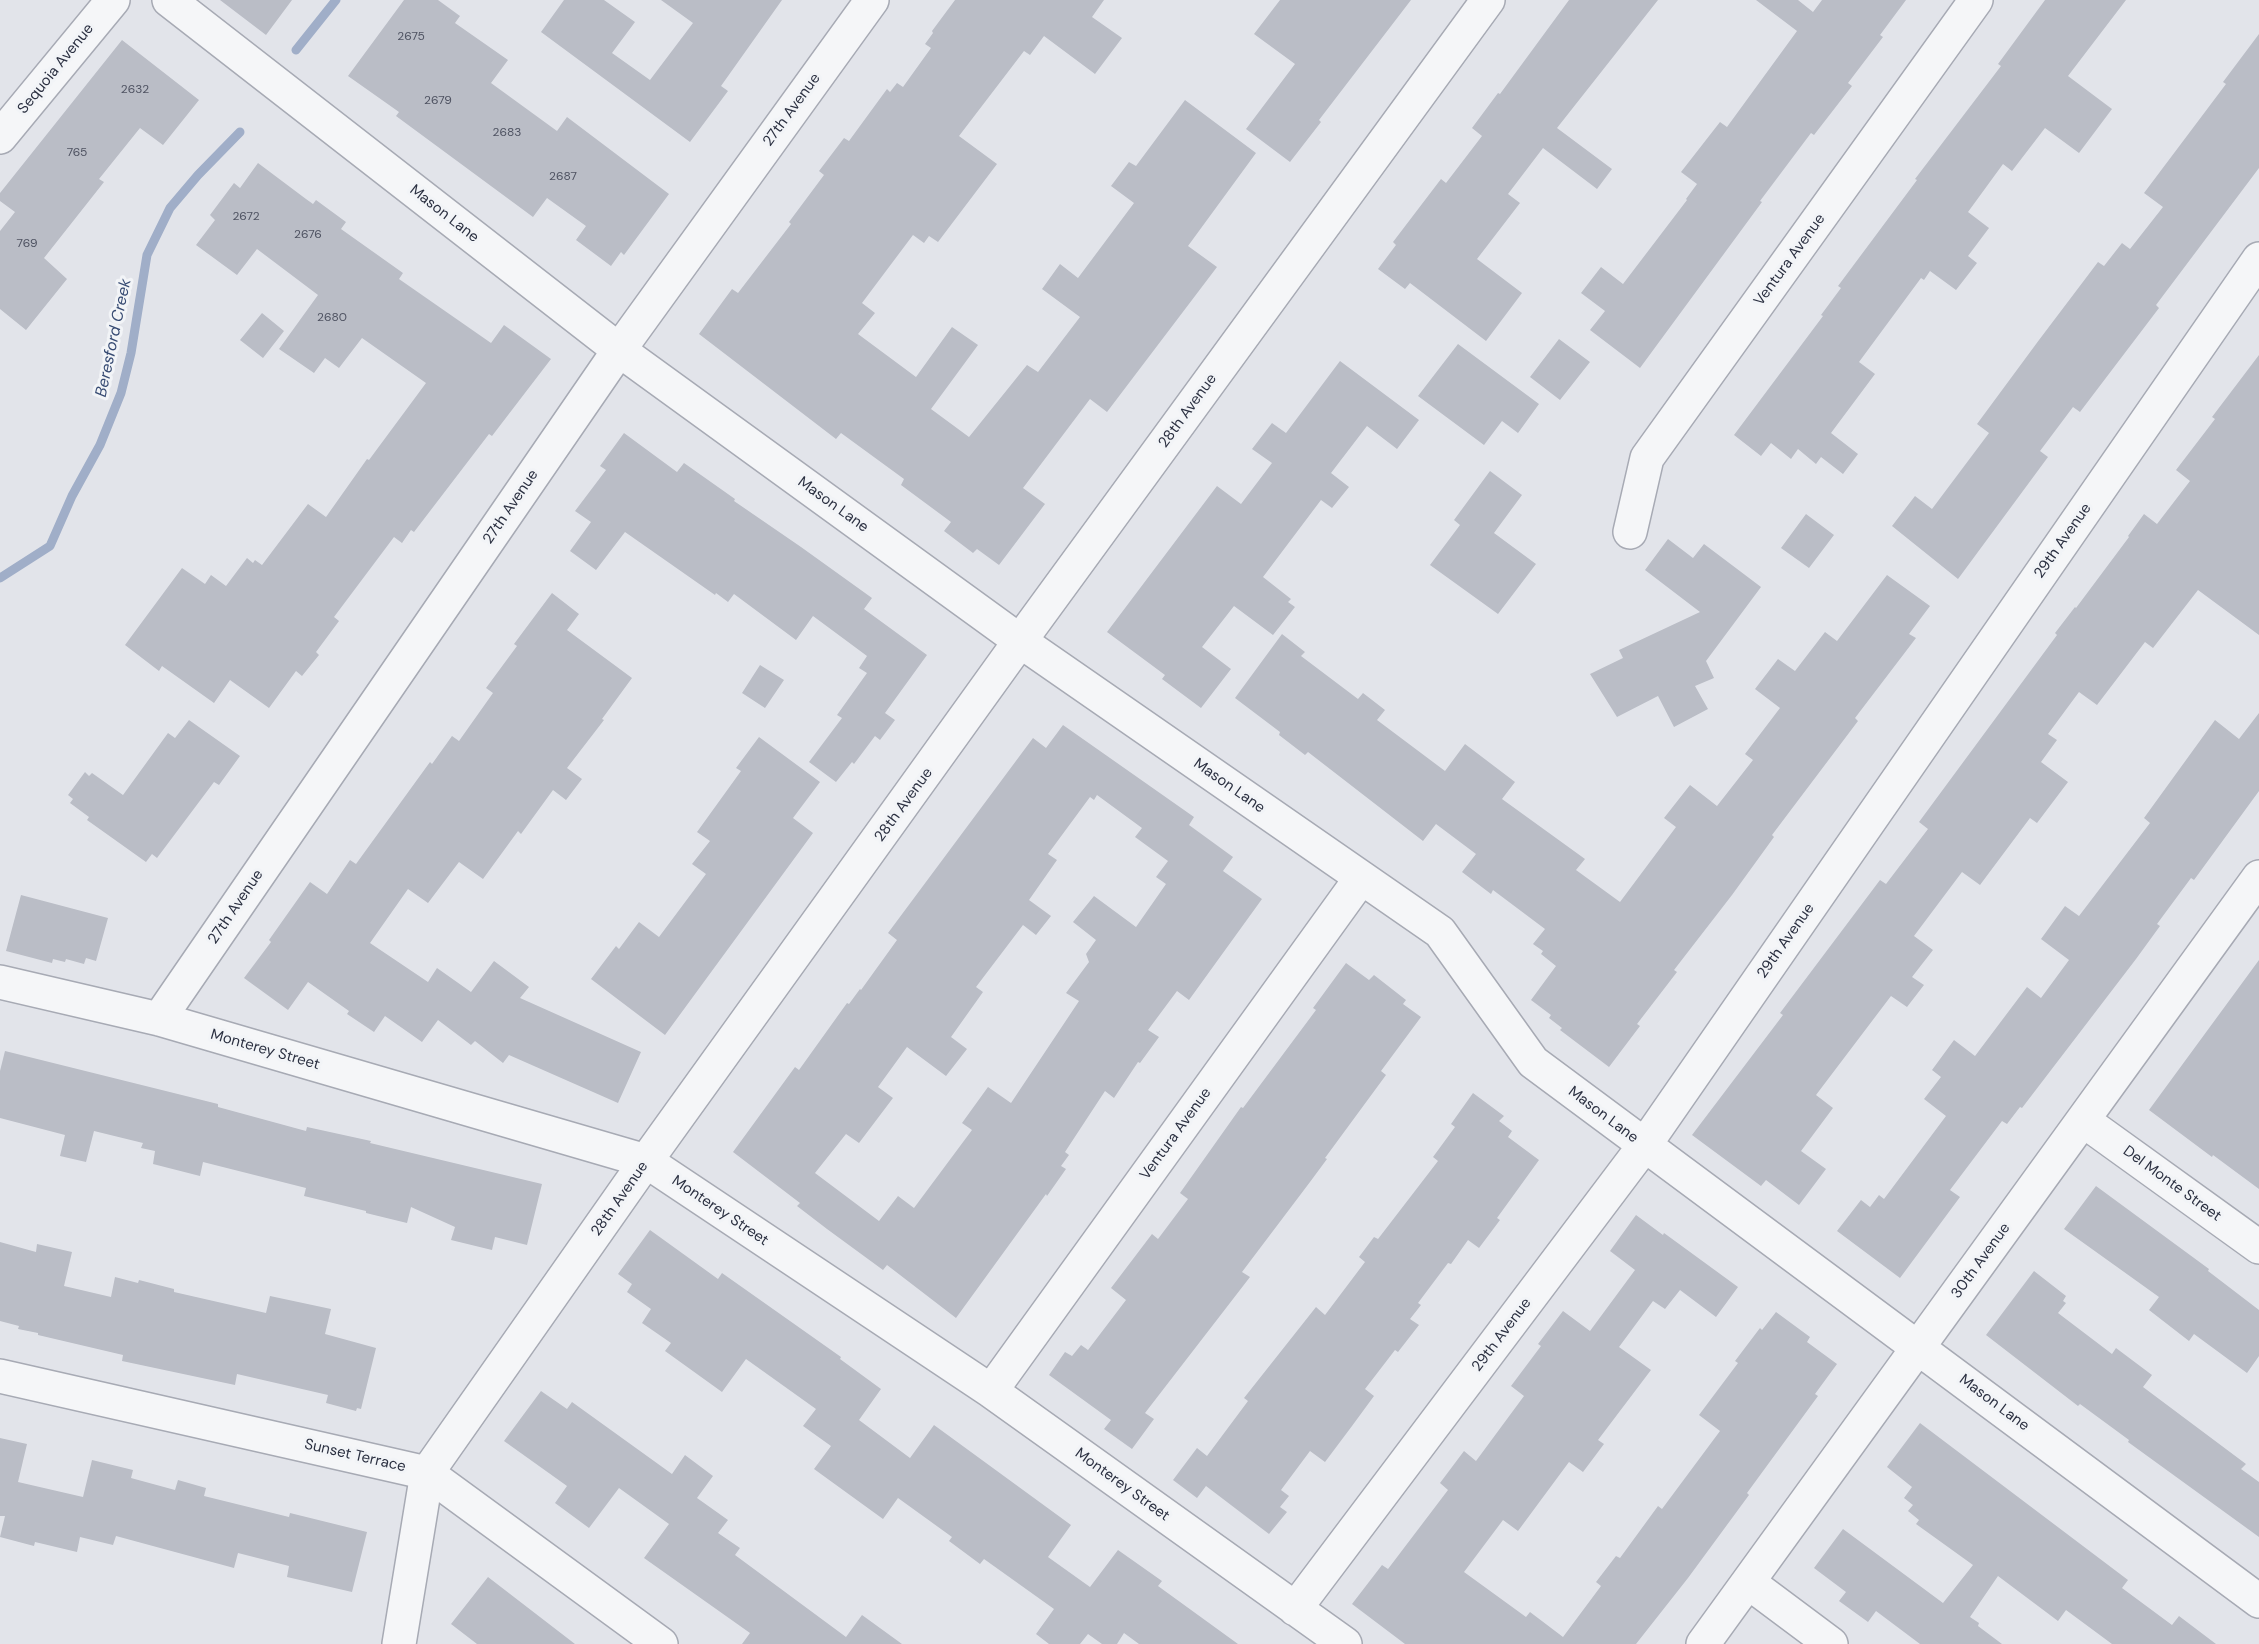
<!DOCTYPE html>
<html>
<head>
<meta charset="utf-8">
<style>
	body { margin:0 }
	canvas { display:block; background:#e2e4ea }
</style>
</head>
<body>
<canvas width="2259" height="1644"></canvas>
<script>
const ctx = document.querySelector('canvas').getContext('2d');
ctx.lineJoin = 'round';
function stroke(path, color, width, dash) { ctx.strokeStyle = color; ctx.lineWidth = width; ctx.lineCap = dash ? 'butt' : 'round'; ctx.setLineDash(dash || []); ctx.stroke(path); }
function paint(path, color) { ctx.fillStyle = color; ctx.fill(path, 'evenodd'); }
function label(font, color, halo, rows, align = 'center') {
  ctx.font = font + ' "DM Sans",sans-serif'; ctx.lineWidth = 6; ctx.setLineDash([]); ctx.textBaseline = 'middle'; ctx.strokeStyle = halo; ctx.fillStyle = color; for (const [text, x, y, turn = 0] of rows) {
    ctx.save(); ctx.translate(x, y); ctx.rotate((+turn || 0) * Math.PI / 180); ctx.textAlign = isNaN(turn) ? turn : align; if (halo) ctx.strokeText(text, 0, 0); ctx.fillText(text, 0, 0); ctx.restore();
  }
}
const stream = new Path2D(`
	M 296,50 L 336,0
	M 0,578 L 50,546 L 72,496 L 100,445 L 121,393 L 131,353 L 147,255 L 170,208 L 198,175 L 240,132`);
const building = new Path2D(`
	M 220,0 L 292,0 L 266,35 Z
	M 404,0 L 438,0 L 460,16 L 455,23 L 508,60 L 491,83 L 557,131 L 567,117 L 669,194 L 624,255 L 621,252 L 611,266 L 576,240 L 586,226 L 547,198 L 533,217 L 396,116 L 399,112 L 348,76 Z
	M 564,0 L 604,0 L 635,22 L 612,53 L 650,80 L 693,23 L 661,0 L 782,0 L 721,86 L 728,91 L 690,142 L 541,32 Z
	M 955,0 L 1104,0 L 1092,17 L 1122,38 L 1095,74 L 1044,36 L 1030,55 L 1024,51 L 959,136 L 997,164 L 938,242 L 929,236 L 924,243 L 913,235 L 862,303 L 875,313 L 858,334 L 916,377 L 952,327 L 978,345 L 931,409 L 969,437 L 1027,365 L 1038,372 L 1080,317 L 1042,289 L 1060,264 L 1078,278 L 1134,203 L 1111,186 L 1129,162 L 1136,166 L 1185,100 L 1256,153 L 1188,246 L 1217,267 L 1107,412 L 1090,399 L 1023,488 L 1045,504 L 999,565 L 977,549 L 973,553 L 944,531 L 951,522 L 901,485 L 904,479 L 841,433 L 836,439 L 699,334 L 732,289 L 738,293 L 791,224 L 789,222 L 824,175 L 819,171 L 844,138 L 849,141 L 887,89 L 890,92 L 897,83 L 903,87 L 931,48 L 925,44 L 933,33 L 932,31 Z
	M 1280,0 L 1411,0 L 1319,120 L 1321,122 L 1290,162 L 1246,129 L 1295,64 L 1254,34 Z
	M 1569,0 L 1658,0 L 1557,128 L 1612,169 L 1597,189 L 1543,148 L 1508,194 L 1520,203 L 1477,259 L 1522,293 L 1486,341 L 1410,283 L 1405,289 L 1378,269 L 1396,245 L 1393,242 L 1441,179 L 1446,183 L 1482,136 L 1472,128 L 1498,93 L 1500,94 Z
	M 1756,0 L 1798,0 L 1813,12 L 1822,0 L 1906,0 L 1880,35 L 1883,37 L 1848,83 L 1852,86 L 1814,135 L 1811,133 L 1760,201 L 1762,202 L 1640,368 L 1590,330 L 1605,311 L 1581,293 L 1601,267 L 1623,284 L 1687,200 L 1686,199 L 1697,184 L 1681,172 L 1720,122 L 1727,127 L 1797,31 Z
	M 2045,0 L 2126,0 L 2068,76 L 2112,109 L 2079,153 L 2045,128 L 2012,171 L 2003,164 L 1968,212 L 1989,228 L 1968,256 L 1977,263 L 1956,290 L 1930,271 L 1924,280 L 1921,278 L 1859,362 L 1875,374 L 1831,433 L 1858,454 L 1843,474 L 1821,457 L 1816,464 L 1798,449 L 1791,459 L 1771,443 L 1761,456 L 1734,435 L 1823,316 L 1821,315 L 1841,288 L 1838,286 L 1917,180 L 1915,179 L 2001,66 L 1998,64 Z
	M 2259,34 L 2259,168 L 2156,305 L 2159,308 L 2080,412 L 2073,407 L 2040,451 L 2048,457 L 1958,579 L 1892,526 L 1915,496 L 1932,509 L 1989,433 L 1977,424 L 2039,340 L 2098,262 L 2104,266 L 2122,243 L 2130,249 L 2163,207 L 2144,193 L 2226,84 L 2223,82 Z
	M 122,40 L 199,100 L 163,145 L 140,128 L 99,179 L 104,182 L 44,258 L 67,279 L 26,330 L 0,309 L 0,231 L 15,212 L 0,201 L 0,193 Z
	M 258,163 L 306,199 L 313,204 L 316,200 L 346,222 L 341,229 L 403,273 L 399,279 L 491,343 L 504,325 L 551,359 L 492,436 L 489,434 L 414,532 L 411,530 L 402,543 L 394,537 L 334,617 L 339,621 L 316,652 L 319,655 L 302,676 L 296,671 L 269,708 L 230,680 L 214,703 L 162,666 L 159,671 L 125,645 L 182,568 L 205,584 L 211,575 L 226,586 L 247,558 L 253,563 L 255,560 L 262,565 L 308,504 L 326,517 L 367,459 L 369,460 L 426,383 L 362,338 L 339,368 L 325,358 L 314,373 L 279,349 L 318,295 L 257,249 L 237,275 L 196,245 L 215,220 L 210,215 L 234,183 L 240,188 Z
	M 262,313 L 284,331 L 263,358 L 240,340 Z
	M 1559,339 L 1590,362 L 1560,400 L 1530,377 Z
	M 1458,344 L 1539,404 L 1518,433 L 1502,421 L 1484,445 L 1418,396 Z
	M 2259,355 L 2259,635 L 2198,590 L 2153,648 L 2145,642 L 2097,705 L 2079,692 L 2048,734 L 2057,740 L 2041,762 L 2068,782 L 2037,823 L 2030,818 L 1980,885 L 1962,872 L 1914,936 L 1933,950 L 1912,977 L 1924,985 L 1907,1007 L 1891,996 L 1816,1095 L 1833,1108 L 1801,1151 L 1826,1169 L 1799,1205 L 1766,1180 L 1761,1186 L 1692,1135 L 1783,1015 L 1780,1013 L 1880,880 L 1886,884 L 1928,829 L 1919,822 L 2057,635 L 2055,633 L 2075,607 L 2076,608 L 2129,537 L 2128,536 L 2144,514 L 2157,524 L 2190,481 L 2176,470 L 2215,419 L 2212,417 Z
	M 1340,361 L 1419,420 L 1397,449 L 1367,426 L 1331,473 L 1349,487 L 1332,508 L 1321,500 L 1263,577 L 1291,599 L 1288,602 L 1295,607 L 1273,635 L 1234,606 L 1202,647 L 1231,669 L 1201,708 L 1162,679 L 1165,675 L 1107,632 L 1217,486 L 1241,504 L 1272,463 L 1252,449 L 1272,423 L 1286,433 Z
	M 624,433 L 677,472 L 684,463 L 735,499 L 734,501 L 801,547 L 872,598 L 864,609 L 927,655 L 885,713 L 895,720 L 880,740 L 875,736 L 854,764 L 852,762 L 836,782 L 809,762 L 842,718 L 837,715 L 867,673 L 859,668 L 867,656 L 813,616 L 796,640 L 734,594 L 728,602 L 716,593 L 715,595 L 625,532 L 596,570 L 570,551 L 591,522 L 575,511 L 606,470 L 600,466 Z
	M 1490,471 L 1522,495 L 1494,533 L 1536,564 L 1498,614 L 1430,565 L 1460,525 L 1454,520 Z
	M 1806,514 L 1834,535 L 1809,568 L 1781,548 Z
	M 1668,539 L 1693,558 L 1704,544 L 1761,587 L 1706,661 L 1714,678 L 1695,686 L 1708,709 L 1674,727 L 1658,696 L 1617,717 L 1590,674 L 1623,658 L 1619,650 L 1700,612 L 1645,570 Z
	M 1887,575 L 1930,606 L 1909,634 L 1916,638 L 1855,718 L 1858,721 L 1772,835 L 1774,837 L 1732,895 L 1674,970 L 1677,972 L 1637,1024 L 1640,1026 L 1609,1067 L 1560,1030 L 1562,1028 L 1549,1018 L 1551,1015 L 1531,1000 L 1556,966 L 1541,954 L 1543,951 L 1533,944 L 1545,929 L 1493,890 L 1491,894 L 1462,872 L 1476,854 L 1436,824 L 1423,841 L 1308,752 L 1305,755 L 1279,735 L 1280,732 L 1235,698 L 1282,634 L 1305,652 L 1301,656 L 1358,699 L 1363,693 L 1385,710 L 1377,720 L 1445,771 L 1465,744 L 1515,782 L 1502,799 L 1585,859 L 1576,870 L 1620,902 L 1676,827 L 1664,818 L 1690,785 L 1717,806 L 1753,760 L 1745,754 L 1780,708 L 1755,689 L 1778,659 L 1795,671 L 1825,632 L 1837,641 Z
	M 552,593 L 579,614 L 567,630 L 632,678 L 602,719 L 604,720 L 567,768 L 582,779 L 566,800 L 553,790 L 521,834 L 518,831 L 483,879 L 459,862 L 428,903 L 408,889 L 370,943 L 428,982 L 437,968 L 471,992 L 494,961 L 529,987 L 520,998 L 641,1052 L 618,1103 L 509,1055 L 503,1063 L 475,1041 L 471,1045 L 438,1020 L 422,1042 L 385,1016 L 374,1032 L 347,1014 L 349,1011 L 308,982 L 288,1010 L 244,978 L 271,942 L 269,940 L 310,882 L 327,894 L 350,860 L 356,864 L 430,762 L 432,764 L 452,736 L 459,741 L 493,693 L 486,688 L 517,646 L 514,644 Z
	M 760,665 L 784,680 L 765,708 L 742,693 Z
	M 2259,713 L 2259,791 L 2194,880 L 2191,878 L 2157,924 L 2160,926 L 2136,959 L 2022,1108 L 2020,1107 L 2007,1124 L 2002,1121 L 1950,1190 L 1960,1197 L 1900,1278 L 1837,1231 L 1861,1200 L 1870,1207 L 1879,1195 L 1884,1199 L 1946,1116 L 1924,1099 L 1941,1077 L 1932,1070 L 1954,1040 L 1975,1056 L 2027,987 L 2041,998 L 2069,960 L 2041,939 L 2065,906 L 2079,916 L 2150,823 L 2144,818 L 2215,720 L 2239,739 Z
	M 189,720 L 240,756 L 219,785 L 214,782 L 157,858 L 152,854 L 146,862 L 87,820 L 89,817 L 70,803 L 73,799 L 68,795 L 85,772 L 89,776 L 92,773 L 123,795 L 168,733 L 175,738 Z
	M 1063,725 L 1194,817 L 1189,825 L 1233,857 L 1223,871 L 1262,899 L 1189,1000 L 1177,991 L 1148,1030 L 1159,1037 L 1140,1063 L 1138,1062 L 1114,1098 L 1105,1091 L 1065,1152 L 1069,1155 L 1061,1166 L 1066,1169 L 1047,1196 L 1046,1194 L 956,1318 L 887,1265 L 883,1270 L 827,1229 L 797,1206 L 800,1203 L 733,1152 L 795,1067 L 799,1070 L 847,1003 L 849,1004 L 860,989 L 861,990 L 897,940 L 888,933 L 1033,738 L 1046,748 ZM 1097,795 L 1142,828 L 1135,837 L 1168,861 L 1156,877 L 1166,884 L 1136,927 L 1094,896 L 1073,922 L 1096,940 L 1086,954 L 1089,962 L 1066,993 L 1079,1001 L 1011,1103 L 988,1087 L 962,1123 L 972,1130 L 914,1208 L 898,1196 L 879,1221 L 815,1173 L 846,1134 L 859,1143 L 893,1098 L 878,1087 L 907,1047 L 946,1076 L 967,1049 L 951,1037 L 983,992 L 976,987 L 1023,925 L 1036,935 L 1051,916 L 1029,900 L 1057,860 L 1048,854 L 1090,797 L 1094,800 Z
	M 759,737 L 820,782 L 793,818 L 813,833 L 665,1035 L 591,979 L 616,946 L 619,949 L 639,922 L 659,937 L 706,874 L 692,864 L 710,841 L 697,832 L 741,771 L 736,768 Z
	M 21,895 L 108,918 L 96,961 L 86,958 L 84,964 L 66,959 L 65,962 L 53,959 L 52,963 L 6,951 Z
	M 2259,960 L 2259,1189 L 2213,1155 L 2212,1157 L 2149,1110 Z
	M 1346,963 L 1369,980 L 1374,975 L 1406,1000 L 1403,1004 L 1421,1017 L 1381,1071 L 1386,1075 L 1325,1158 L 1327,1159 L 1310,1182 L 1242,1272 L 1250,1277 L 1145,1413 L 1154,1419 L 1132,1449 L 1104,1429 L 1111,1420 L 1049,1375 L 1065,1352 L 1072,1356 L 1081,1345 L 1088,1350 L 1126,1300 L 1111,1288 L 1152,1234 L 1158,1239 L 1188,1199 L 1180,1193 L 1241,1107 L 1243,1108 L 1316,1010 L 1313,1008 Z
	M 5,1051 L 218,1104 L 218,1107 L 306,1131 L 307,1127 L 371,1141 L 370,1143 L 542,1184 L 527,1245 L 495,1237 L 492,1250 L 451,1240 L 455,1227 L 411,1207 L 407,1223 L 366,1213 L 366,1211 L 304,1196 L 306,1188 L 203,1162 L 200,1176 L 153,1164 L 155,1151 L 141,1148 L 143,1143 L 94,1131 L 86,1162 L 60,1156 L 65,1135 L 0,1118 L 0,1071 Z
	M 1473,1093 L 1504,1116 L 1499,1121 L 1512,1131 L 1508,1137 L 1539,1160 L 1497,1218 L 1500,1220 L 1479,1248 L 1468,1240 L 1451,1264 L 1448,1263 L 1418,1303 L 1421,1305 L 1410,1319 L 1419,1325 L 1398,1352 L 1395,1350 L 1365,1389 L 1374,1396 L 1352,1426 L 1325,1462 L 1310,1451 L 1281,1490 L 1289,1496 L 1280,1507 L 1287,1512 L 1269,1534 L 1206,1486 L 1197,1498 L 1173,1480 L 1197,1448 L 1207,1456 L 1248,1401 L 1244,1398 L 1316,1307 L 1325,1315 L 1365,1262 L 1359,1257 L 1374,1237 L 1378,1239 L 1438,1161 L 1433,1157 L 1455,1127 L 1451,1124 Z
	M 2096,1186 L 2209,1269 L 2208,1271 L 2259,1310 L 2259,1356 L 2247,1373 L 2194,1334 L 2189,1341 L 2149,1310 L 2159,1297 L 2064,1229 Z
	M 1636,1215 L 1663,1235 L 1664,1233 L 1738,1287 L 1716,1317 L 1680,1290 L 1665,1309 L 1653,1301 L 1619,1347 L 1651,1370 L 1598,1440 L 1604,1444 L 1583,1472 L 1569,1462 L 1518,1531 L 1503,1520 L 1464,1572 L 1526,1617 L 1530,1612 L 1563,1637 L 1601,1586 L 1596,1582 L 1616,1556 L 1620,1558 L 1658,1506 L 1662,1509 L 1720,1431 L 1699,1415 L 1738,1363 L 1735,1361 L 1760,1328 L 1762,1330 L 1776,1312 L 1810,1337 L 1807,1342 L 1837,1364 L 1815,1394 L 1818,1396 L 1747,1493 L 1749,1495 L 1688,1578 L 1636,1644 L 1405,1644 L 1352,1604 L 1382,1565 L 1388,1569 L 1448,1490 L 1440,1483 L 1464,1451 L 1476,1461 L 1524,1396 L 1511,1386 L 1541,1346 L 1538,1344 L 1563,1311 L 1590,1331 L 1635,1270 L 1610,1251 Z
	M 650,1230 L 718,1279 L 722,1273 L 841,1357 L 840,1359 L 881,1389 L 859,1420 L 910,1458 L 934,1425 L 1071,1525 L 1048,1557 L 1090,1587 L 1118,1550 L 1162,1581 L 1158,1586 L 1238,1644 L 1139,1644 L 1124,1633 L 1117,1644 L 1102,1644 L 1088,1634 L 1080,1644 L 1049,1644 L 1036,1634 L 1054,1609 L 984,1559 L 980,1564 L 949,1541 L 952,1537 L 898,1498 L 883,1519 L 814,1469 L 831,1446 L 803,1426 L 816,1409 L 746,1359 L 722,1392 L 665,1351 L 671,1343 L 642,1323 L 651,1309 L 627,1292 L 632,1284 L 618,1274 Z
	M 0,1242 L 36,1252 L 37,1244 L 72,1252 L 64,1286 L 111,1297 L 115,1277 L 138,1283 L 139,1280 L 174,1289 L 174,1292 L 266,1313 L 270,1296 L 331,1309 L 325,1334 L 376,1348 L 361,1409 L 357,1408 L 356,1411 L 326,1403 L 328,1395 L 237,1374 L 235,1385 L 122,1361 L 123,1355 L 38,1335 L 38,1333 L 18,1329 L 19,1326 L 0,1321 Z
	M 2034,1271 L 2066,1296 L 2063,1301 L 2066,1303 L 2058,1313 L 2112,1354 L 2116,1348 L 2152,1375 L 2143,1387 L 2246,1464 L 2241,1469 L 2259,1482 L 2259,1537 L 2128,1442 L 2129,1440 L 2080,1404 L 2078,1406 L 1986,1335 Z
	M 541,1391 L 567,1409 L 572,1402 L 672,1474 L 685,1455 L 713,1476 L 697,1498 L 728,1520 L 718,1533 L 740,1548 L 735,1555 L 846,1637 L 862,1615 L 902,1644 L 742,1644 L 750,1633 L 644,1558 L 669,1524 L 619,1488 L 589,1528 L 555,1503 L 567,1486 L 504,1441 Z
	M 1920,1423 L 2128,1580 L 2122,1588 L 2172,1625 L 2179,1616 L 2216,1644 L 2112,1644 L 2066,1610 L 2058,1621 L 1998,1576 L 1970,1617 L 1979,1623 L 1978,1626 L 2002,1644 L 1920,1644 L 1876,1611 L 1868,1622 L 1839,1601 L 1846,1592 L 1814,1568 L 1843,1529 L 1943,1603 L 1973,1565 L 1916,1524 L 1919,1520 L 1908,1511 L 1913,1505 L 1904,1498 L 1912,1487 L 1887,1467 Z
	M 0,1438 L 27,1444 L 18,1482 L 83,1497 L 92,1460 L 133,1470 L 131,1478 L 175,1490 L 178,1480 L 206,1488 L 204,1496 L 289,1517 L 290,1513 L 367,1532 L 352,1592 L 287,1577 L 289,1566 L 238,1553 L 234,1568 L 116,1536 L 113,1545 L 80,1537 L 77,1552 L 35,1542 L 34,1546 L 0,1537 L 5,1516 L 0,1516 Z
	M 488,1577 L 575,1644 L 477,1644 L 451,1624 Z`);
const minor = new Path2D(`
	M 169,0 L 619,350 L 1020,641 L 1440,932 L 1533,1062 L 2259,1601
	M 0,137 L 113,0
	M 1630,532 L 1647,458 L 1976,0
	M 0,982 L 159,1019 L 646,1161 L 991,1391 L 1345,1644
	M 159,1019 L 619,350 L 872,0
	M 2084,1121 L 2259,1247
	M 0,1376 L 427,1473 L 661,1644
	M 991,1391 L 1361,878
	M 1748,1582 L 1831,1644
	M 1295,1609 L 1644,1146 L 2259,259
	M 1703,1644 L 2259,877`);
const tertiary = new Path2D(`
	M 399,1644 L 427,1473 L 646,1161 L 1020,641 L 1488,0`);
const numberNames = [
	["2675",411,37],
	["2632",135,90],
	["2679",438,101],
	["2683",507,133],
	["765",77,153],
	["2687",563,177],
	["2672",246,217],
	["2676",308,235],
	["769",27,244],
	["2680",332,318]
];
const streetNames = [
	["Sequoia Avenue",56,69,-51],
	["27th Avenue",792,110,-54],
	["Mason Lane",444,214,38],
	["Ventura Avenue",1790,260,-54],
	["28th Avenue",1188,411,-54],
	["Mason Lane",833,505,36],
	["27th Avenue",511,507,-56],
	["29th Avenue",2063,541,-55],
	["Mason Lane",1229,786,35],
	["28th Avenue",904,805,-54],
	["27th Avenue",236,907,-56],
	["29th Avenue",1786,941,-55],
	["Monterey Street",265,1050,16],
	["Mason Lane",1603,1115,37],
	["Ventura Avenue",1176,1134,-54],
	["Del Monte Street",2172,1184,36],
	["28th Avenue",620,1199,-55],
	["Monterey Street",720,1211,34],
	["30th Avenue",1981,1261,-54],
	["29th Avenue",1502,1335,-53],
	["Mason Lane",1994,1403,37],
	["Sunset Terrace",355,1456,13],
	["Monterey Street",1122,1485,36]
];
const waterNames = [
	["Beresford Creek",114,338,-78]
];
stroke(stream, '#a0aec8', 9);
paint(building, '#babdc6');
stroke(minor, '#a7aab4', 36);
stroke(tertiary, '#a7aab4', 36);
stroke(minor, '#f5f6f8', 33);
stroke(tertiary, '#f5f6f8', 33);
label('12px', '#4f5362', null, numberNames);
label('15px', '#2b3041', '#f2f4f7', streetNames);
label('italic 16px', '#374b73', '#f2f4f7', waterNames);
</script>
</body>
</html>
